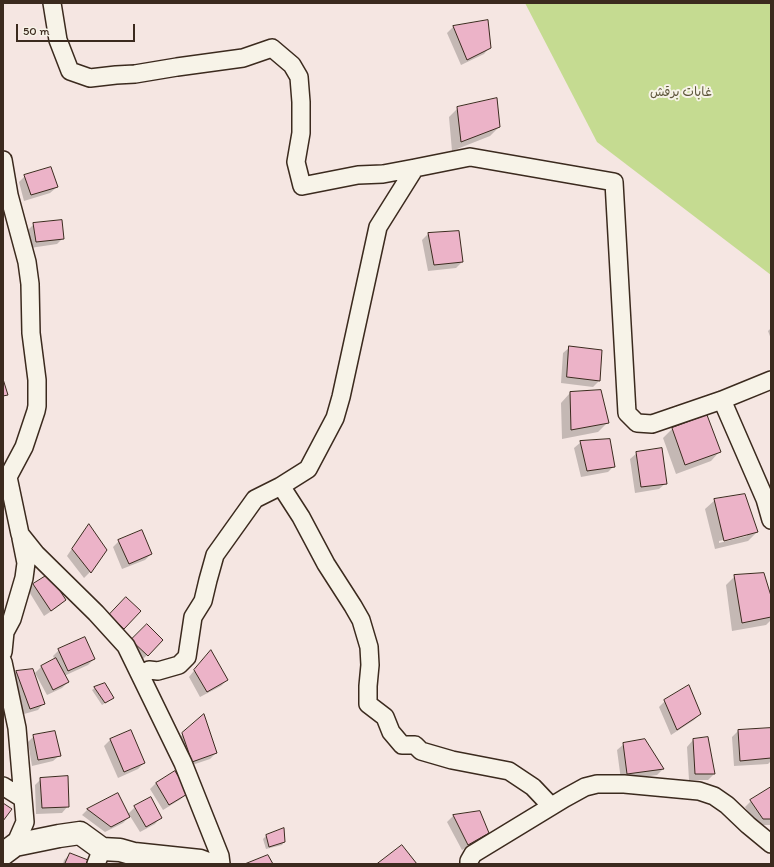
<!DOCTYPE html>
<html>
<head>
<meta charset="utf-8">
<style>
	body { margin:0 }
	#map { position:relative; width:774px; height:867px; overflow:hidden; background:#f5e6e2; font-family:Itim,sans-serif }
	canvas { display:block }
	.frame { position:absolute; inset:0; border:4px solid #3b2a1e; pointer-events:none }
	.scale { position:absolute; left:16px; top:24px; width:119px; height:18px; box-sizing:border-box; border:2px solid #3b2a1e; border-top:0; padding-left:5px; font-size:12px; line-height:14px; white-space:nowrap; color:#3b2a1e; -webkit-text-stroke:3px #f7f3e8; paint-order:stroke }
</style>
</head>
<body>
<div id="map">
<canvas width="774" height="867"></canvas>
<div class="frame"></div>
<div class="scale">50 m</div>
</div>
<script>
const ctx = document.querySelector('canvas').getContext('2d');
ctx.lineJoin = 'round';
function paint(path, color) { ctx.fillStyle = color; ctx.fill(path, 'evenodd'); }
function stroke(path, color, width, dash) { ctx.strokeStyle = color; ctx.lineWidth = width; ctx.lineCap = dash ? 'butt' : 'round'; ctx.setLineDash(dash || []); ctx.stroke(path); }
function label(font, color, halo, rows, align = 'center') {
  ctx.font = font + ' Itim,"Playpen Sans Arabic",sans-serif'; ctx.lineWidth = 4; ctx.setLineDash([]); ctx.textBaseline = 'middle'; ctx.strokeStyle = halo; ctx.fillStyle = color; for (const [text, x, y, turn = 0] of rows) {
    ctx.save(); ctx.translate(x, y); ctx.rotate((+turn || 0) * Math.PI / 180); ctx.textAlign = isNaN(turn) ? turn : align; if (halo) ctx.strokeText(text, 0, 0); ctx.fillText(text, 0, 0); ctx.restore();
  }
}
const green = new Path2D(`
	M 525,3 L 771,3 L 771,275 L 597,142 Z`);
const shadow = new Path2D(`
	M 487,22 L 490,47 L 484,54 L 461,65 L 447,33 L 453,27 Z
	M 458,108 L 499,127 L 490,136 L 452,151 L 449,117 Z
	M 25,176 L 57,187 L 50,193 L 24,201 L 19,182 Z
	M 34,224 L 63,238 L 57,244 L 30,248 L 28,230 Z
	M 428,234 L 462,262 L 456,268 L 428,271 L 422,240 Z
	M 771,328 L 771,339 L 768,331 Z
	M 570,347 L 599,381 L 593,387 L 561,383 L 563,353 Z
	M 570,393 L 608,422 L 598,432 L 562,439 L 561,403 Z
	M 707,416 L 720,451 L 711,461 L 676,474 L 663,438 L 672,429 Z
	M 581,442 L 614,466 L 608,472 L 581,477 L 574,448 Z
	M 637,453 L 666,483 L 659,489 L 635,493 L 630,459 Z
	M 715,500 L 757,532 L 748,541 L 715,549 L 705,509 ZM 747,534 L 747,536 L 719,543 L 719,541 Z
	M 89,526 L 106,550 L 90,572 L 84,578 L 67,556 L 83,532 Z
	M 119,541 L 151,554 L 145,560 L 122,569 L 113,547 Z
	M 735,576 L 771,600 L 771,620 L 766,625 L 732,631 L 726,585 Z
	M 34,584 L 65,600 L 59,606 L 44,616 L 28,590 Z
	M 126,599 L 140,611 L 117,635 L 104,622 Z
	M 147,625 L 162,640 L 141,661 L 126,646 Z
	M 59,650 L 94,659 L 88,665 L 64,676 L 68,682 L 62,688 L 47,695 L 35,673 L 41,667 L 55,660 L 53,656 Z
	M 205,657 L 227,680 L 221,686 L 200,697 L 189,677 Z
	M 16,672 L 44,703 L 38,710 L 24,714 L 10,678 Z
	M 95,688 L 113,698 L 102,705 L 92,690 Z
	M 665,701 L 700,714 L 694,720 L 671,735 L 659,707 Z
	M 771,729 L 771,761 L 768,764 L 734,766 L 732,737 L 738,731 Z
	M 130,732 L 144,763 L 138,769 L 118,778 L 104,746 L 110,740 Z
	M 183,734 L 216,753 L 210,759 L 186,767 L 177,740 Z
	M 34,736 L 60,755 L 53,761 L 32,766 L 28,742 Z
	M 707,738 L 714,774 L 708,780 L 689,780 L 687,747 L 693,740 Z
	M 624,744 L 663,769 L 657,775 L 621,780 L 617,750 Z
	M 41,779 L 68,806 L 62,813 L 36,814 L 35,785 Z
	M 156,783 L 187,793 L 181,799 L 163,810 L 150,789 Z
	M 771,788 L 771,825 L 757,825 L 745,807 L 751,801 Z
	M 118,794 L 128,814 L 135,807 L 161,817 L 155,824 L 140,832 L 130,816 L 123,823 L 105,832 L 82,815 L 88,809 Z
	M 453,816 L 488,832 L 482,839 L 462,850 L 447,822 Z
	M 283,830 L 284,842 L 282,845 L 266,849 L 263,839 L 266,836 Z
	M 70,854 L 85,864 L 63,864 L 64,860 Z`);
const building = new Path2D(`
	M 488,20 L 491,48 L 467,60 L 453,26 Z
	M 497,98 L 500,127 L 461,142 L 457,107 Z
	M 51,167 L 58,187 L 31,195 L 24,175 Z
	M 62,220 L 64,239 L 36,242 L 33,223 Z
	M 459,231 L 463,262 L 434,265 L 428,233 Z
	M 569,346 L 602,350 L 600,381 L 567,377 Z
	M 3,379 L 8,395 L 3,396 Z
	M 601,390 L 609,423 L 571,430 L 570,392 Z
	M 707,415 L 721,452 L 685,465 L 672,428 Z
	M 610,439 L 615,467 L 587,471 L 580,441 Z
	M 662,448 L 667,484 L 641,487 L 636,452 Z
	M 745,494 L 758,532 L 724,541 L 714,499 Z
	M 89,524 L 107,550 L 91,573 L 72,549 Z
	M 142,530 L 152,554 L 129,564 L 118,540 Z
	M 764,573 L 771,596 L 771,617 L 742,623 L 734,575 Z
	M 49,574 L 66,600 L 51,611 L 33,584 Z
	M 126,597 L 141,611 L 124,629 L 109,615 Z
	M 147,624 L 163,640 L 148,656 L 131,640 Z
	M 85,637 L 95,659 L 68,671 L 58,649 Z
	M 211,650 L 228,680 L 207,692 L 194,670 Z
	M 56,658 L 69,682 L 53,690 L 41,666 Z
	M 33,669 L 45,704 L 30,709 L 16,671 Z
	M 105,683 L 114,698 L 105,703 L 94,687 Z
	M 689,685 L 701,714 L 677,730 L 664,700 Z
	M 204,714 L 217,753 L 192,762 L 182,733 Z
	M 771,728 L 771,758 L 740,761 L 738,730 Z
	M 131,730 L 145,763 L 124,772 L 110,739 Z
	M 55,731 L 61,756 L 38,760 L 33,735 Z
	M 708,737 L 715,774 L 695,774 L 693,739 Z
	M 645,739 L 664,769 L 627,774 L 623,743 Z
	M 175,771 L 189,793 L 169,805 L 156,783 Z
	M 68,776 L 69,807 L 42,808 L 40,778 Z
	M 771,787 L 771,819 L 763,819 L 750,800 Z
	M 118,793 L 130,817 L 111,827 L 87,809 Z
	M 151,797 L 162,818 L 146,827 L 134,806 Z
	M 3,803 L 12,809 L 3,821 Z
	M 480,811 L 489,833 L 468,845 L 453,815 Z
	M 284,828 L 285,842 L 269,847 L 266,835 Z
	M 402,845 L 417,864 L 377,864 Z
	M 70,853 L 88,860 L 86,864 L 65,864 Z
	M 268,855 L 273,864 L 245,864 Z`);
const street = new Path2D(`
	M 52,3 L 58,40 L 70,71 L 90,78 L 116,75 L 135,74 L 177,67 L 243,58 L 272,48 L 292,65 L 299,77 L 301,102 L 301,133 L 296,162 L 302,186 L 358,175 L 383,174 L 415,168
	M 3,160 L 9,195 L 27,262 L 30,284 L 31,333 L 37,380 L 37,406 L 36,411 L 24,447 L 8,477 L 20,534 L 36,554 L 96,613 L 126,646 L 183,763 L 220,856 L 221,864
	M 722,400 L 765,499 L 771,520
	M 281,486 L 301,517 L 326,564 L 353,606 L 361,620 L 369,647 L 370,665 L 368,686 L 368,704 L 385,717 L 391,732 L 402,745 L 415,745 L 421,751 L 452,760 L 509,771 L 533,787 L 551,806
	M 3,652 L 5,632 L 12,619 L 24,578 L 26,563 L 21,538
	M 3,662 L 17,728 L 25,822 L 15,845
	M 141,676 L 149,670 L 158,671 L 179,665 L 187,657 L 193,617 L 203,601 L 208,580 L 215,555 L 255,499 L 281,486 L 308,469 L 335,418 L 341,397 L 378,227 L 415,168 L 470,157 L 614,182 L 627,413 L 637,423 L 652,424 L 722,400 L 771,380
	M 3,786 L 22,798
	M 96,864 L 102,849
	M 469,864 L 469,861 L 473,854 L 565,798 L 585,787 L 597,784 L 624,784 L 699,791 L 714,796 L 727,805 L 748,825 L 771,844`);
const secondary = new Path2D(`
	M 3,854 L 15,845 L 59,836 L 80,833 L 102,849 L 120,850 L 134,854 L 200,861 L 208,864`);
const parkNames = [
	["غابات برقش",681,93]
];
paint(green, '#c5db91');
paint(shadow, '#0003');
paint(building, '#ecb3c8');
stroke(building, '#3b2a1e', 1);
stroke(street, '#3b2a1e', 20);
stroke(secondary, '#3b2a1e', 25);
stroke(street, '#f7f3e8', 17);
stroke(secondary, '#f7f3e8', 22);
label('13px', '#5e563b', '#f7f3e8', parkNames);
</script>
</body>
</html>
